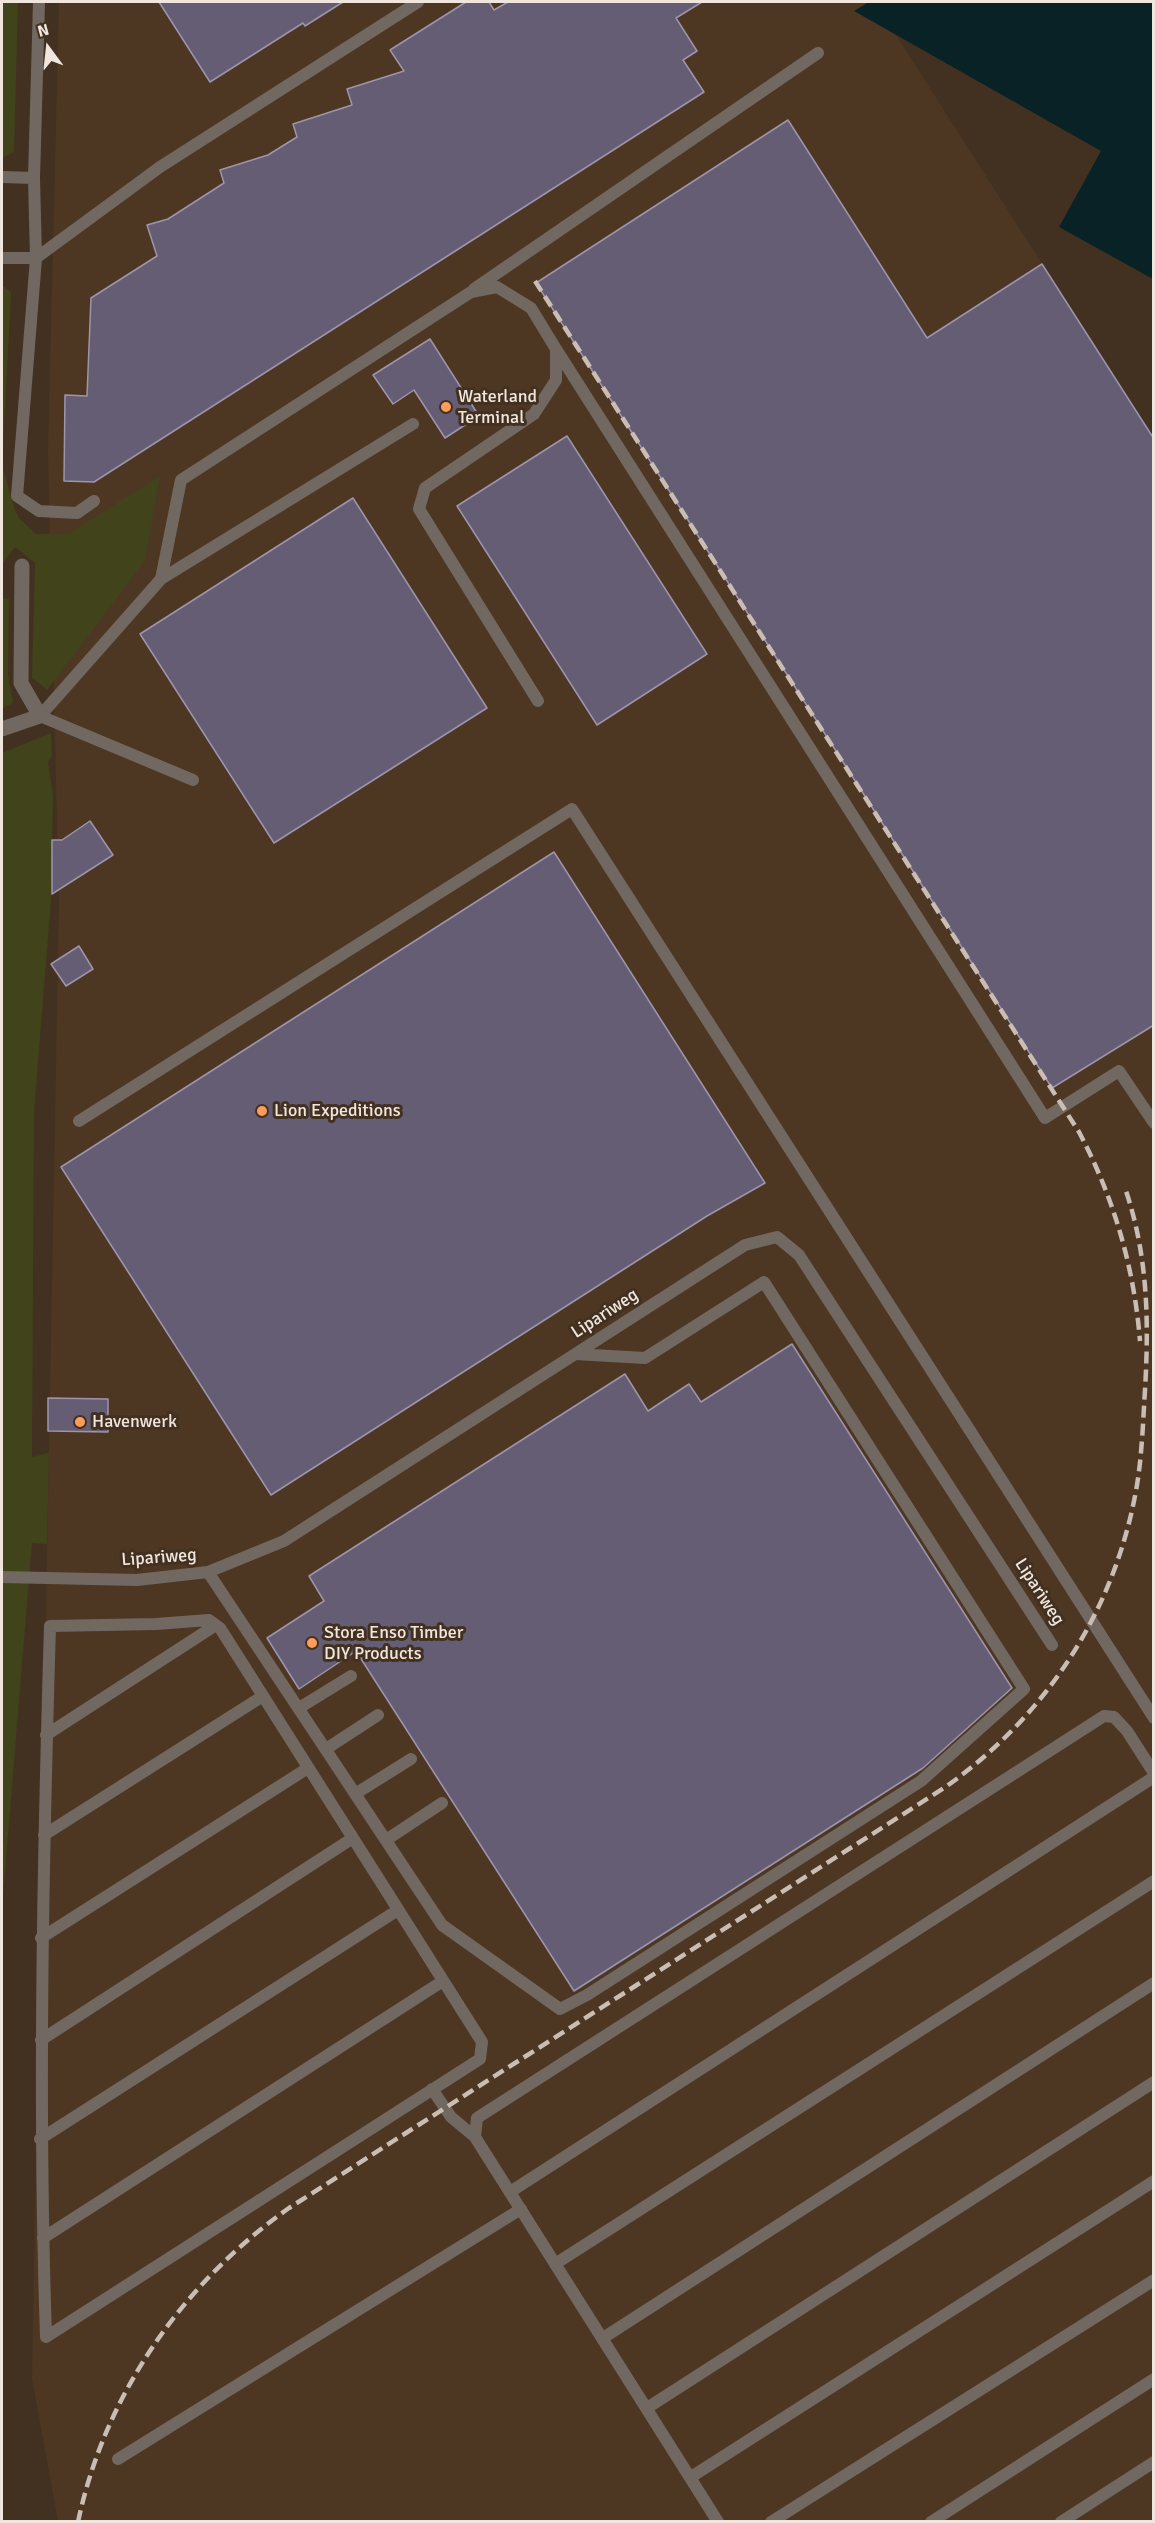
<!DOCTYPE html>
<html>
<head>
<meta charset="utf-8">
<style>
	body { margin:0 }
	#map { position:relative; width:1155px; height:2523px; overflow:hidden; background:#423121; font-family:Signika,sans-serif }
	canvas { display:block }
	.frame { position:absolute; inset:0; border:3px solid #f1e6dd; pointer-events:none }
	.north { position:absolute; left:18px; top:18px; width:60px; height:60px; -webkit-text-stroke:4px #423121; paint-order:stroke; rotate:345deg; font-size:16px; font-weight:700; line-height:24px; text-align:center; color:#f1e6dd }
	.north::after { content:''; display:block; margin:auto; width:21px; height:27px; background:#f1e6dd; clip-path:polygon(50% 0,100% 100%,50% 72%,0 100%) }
</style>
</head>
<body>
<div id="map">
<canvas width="1155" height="2523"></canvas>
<div class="frame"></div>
<div class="north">N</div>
</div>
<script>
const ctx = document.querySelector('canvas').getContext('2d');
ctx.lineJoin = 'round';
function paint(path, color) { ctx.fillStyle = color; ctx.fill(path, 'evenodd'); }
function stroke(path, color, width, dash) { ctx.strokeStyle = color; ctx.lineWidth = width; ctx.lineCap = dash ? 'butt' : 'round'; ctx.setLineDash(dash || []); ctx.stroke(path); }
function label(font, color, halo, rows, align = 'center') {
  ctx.font = font + ' Signika,sans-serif'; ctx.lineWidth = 6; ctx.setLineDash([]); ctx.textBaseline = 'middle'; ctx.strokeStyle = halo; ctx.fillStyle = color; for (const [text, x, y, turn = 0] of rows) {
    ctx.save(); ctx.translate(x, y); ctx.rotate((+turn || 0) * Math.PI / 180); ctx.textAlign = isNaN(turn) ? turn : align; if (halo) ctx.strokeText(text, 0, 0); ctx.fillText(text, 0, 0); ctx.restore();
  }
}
const built = new Path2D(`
	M 59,2 L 875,2 L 1153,438 L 1153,2521 L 58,2521 L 32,2378 L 59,902 L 48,451 Z`);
const green = new Path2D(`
	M 2,2 L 18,2 L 14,152 L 2,158 Z
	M 2,285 L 11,292 L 2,466 L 15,510 L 19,518 L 36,534 L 68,534 L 160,476 L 145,560 L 47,690 L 32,677 L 35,563 L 15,547 L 2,564 L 2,579 Z
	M 2,598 L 9,599 L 8,674 L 13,703 L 2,708 Z
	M 51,733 L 52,755 L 48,762 L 53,797 L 51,900 L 34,1112 L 32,1457 L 49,1453 L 47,1544 L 32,1543 L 2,1907 L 2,753 Z`);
const water = new Path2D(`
	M 869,2 L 1153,2 L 1153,279 L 1059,227 L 1101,151 L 854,11 Z`);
const building = new Path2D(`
	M 159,2 L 343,2 L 305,26 L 303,23 L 210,82 Z
	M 466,2 L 489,2 L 494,10 L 508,2 L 702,2 L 676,18 L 697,51 L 683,60 L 704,92 L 94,482 L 64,481 L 65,395 L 87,396 L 91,298 L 157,256 L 147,225 L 168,219 L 224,183 L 220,170 L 268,155 L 297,137 L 293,124 L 352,105 L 347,89 L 404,71 L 390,50 Z
	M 788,120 L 927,338 L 1042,264 L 1154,439 L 1154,1025 L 1052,1088 L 536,283 Z
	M 430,339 L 479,416 L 445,438 L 414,390 L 393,404 L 373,375 Z
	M 567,436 L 707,654 L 597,725 L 457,506 Z
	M 353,498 L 487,708 L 274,843 L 140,634 Z
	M 90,821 L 113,855 L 52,894 L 52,840 L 62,840 Z
	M 554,852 L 765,1183 L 707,1216 L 271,1495 L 61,1167 Z
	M 79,946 L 93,969 L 66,986 L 51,964 Z
	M 792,1344 L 1012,1688 L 923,1768 L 574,1991 L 356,1651 L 299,1689 L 267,1638 L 324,1601 L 309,1576 L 625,1374 L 648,1411 L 689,1384 L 701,1402 Z
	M 48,1398 L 108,1399 L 108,1432 L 48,1431 Z`);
const lane = new Path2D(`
	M 39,2 L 34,178 L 36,258 L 17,496 L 39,511 L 77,513 L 94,501
	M 2,177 L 34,178
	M 2,258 L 36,258
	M 36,258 L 160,167 L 418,2
	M 474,289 L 818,53
	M 556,349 L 1045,1118 L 1119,1071 L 1154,1123
	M 161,579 L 181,480 L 471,292 L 497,287 L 531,308 L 556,349 L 556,380 L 534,414 L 425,488 L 419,509 L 538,701
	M 193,780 L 40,716 L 161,579 L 413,424
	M 79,1121 L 572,809 L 1154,1718
	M 208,1572 L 442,1925 L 560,2009 L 587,1995 L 921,1781 L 1024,1689 L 764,1282 L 645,1358 L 575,1354
	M 2,1577 L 137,1580 L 208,1572 L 284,1541 L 745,1245 L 777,1237 L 799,1255 L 1052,1645
	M 209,1620 L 220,1628 L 482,2042 L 480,2059 L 46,2337 C 38,2099 43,1863 50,1626 L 156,1624 Z
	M 299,1708 L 351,1676
	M 46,1735 L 216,1625
	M 326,1749 L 378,1715
	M 355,1794 L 411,1759
	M 44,1835 L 263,1696
	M 386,1840 L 442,1803
	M 41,1938 L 308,1768
	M 41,2040 L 353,1838
	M 432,2089 L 451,2117 L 475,2137 L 718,2522
	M 475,2137 L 477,2118 L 1104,1716 L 1114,1717 L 1127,1731 L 1154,1773
	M 40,2139 L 398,1910
	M 510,2192 L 1154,1777
	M 43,2238 L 443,1981
	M 555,2264 L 1154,1881
	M 603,2338 L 1154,1983
	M 647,2408 L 1154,2082
	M 118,2459 L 521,2209
	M 691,2477 L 1154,2181
	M 771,2522 L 1154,2280
	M 931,2522 L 1154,2379
	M 1061,2522 L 1154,2462`);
const street = new Path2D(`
	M 2,729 L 40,716 L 21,683 L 22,566`);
const rail = new Path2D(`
	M 535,281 L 1079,1132 C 1114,1198 1134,1267 1140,1341
	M 78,2522 C 105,2394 183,2283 289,2208 L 944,1788 C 1047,1716 1116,1609 1137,1485 C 1142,1454 1143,1422 1145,1390 C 1149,1321 1148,1255 1125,1188`);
const markers = [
	[446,407,6,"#ff9b5b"],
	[262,1111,6,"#ff9b5b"],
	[80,1422,6,"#ff9b5b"],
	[312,1643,6,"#ff9b5b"]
];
const poiNames = [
	["Waterland",458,397],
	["Terminal",458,418],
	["Lion Expeditions",274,1111],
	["Havenwerk",92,1422],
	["Stora Enso Timber",324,1633],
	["DIY Products",324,1654]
];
const streetNames = [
	["Lipariweg",605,1314,-33],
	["Lipariweg",159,1558,-4],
	["Lipariweg",1039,1592,57]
];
paint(built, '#4d3722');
paint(green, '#41431b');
paint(water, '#082225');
paint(building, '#645d73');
stroke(building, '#9d95ad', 1.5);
stroke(lane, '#716961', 12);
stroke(street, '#716961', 15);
stroke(rail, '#cabeb4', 4.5, [12, 6]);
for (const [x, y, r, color] of markers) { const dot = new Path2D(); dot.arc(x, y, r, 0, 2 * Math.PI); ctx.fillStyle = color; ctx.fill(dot); stroke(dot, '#423121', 2); }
label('18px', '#f1e6dd', '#423121', poiNames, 'left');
label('18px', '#f1e6dd', '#423121', streetNames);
</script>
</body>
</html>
